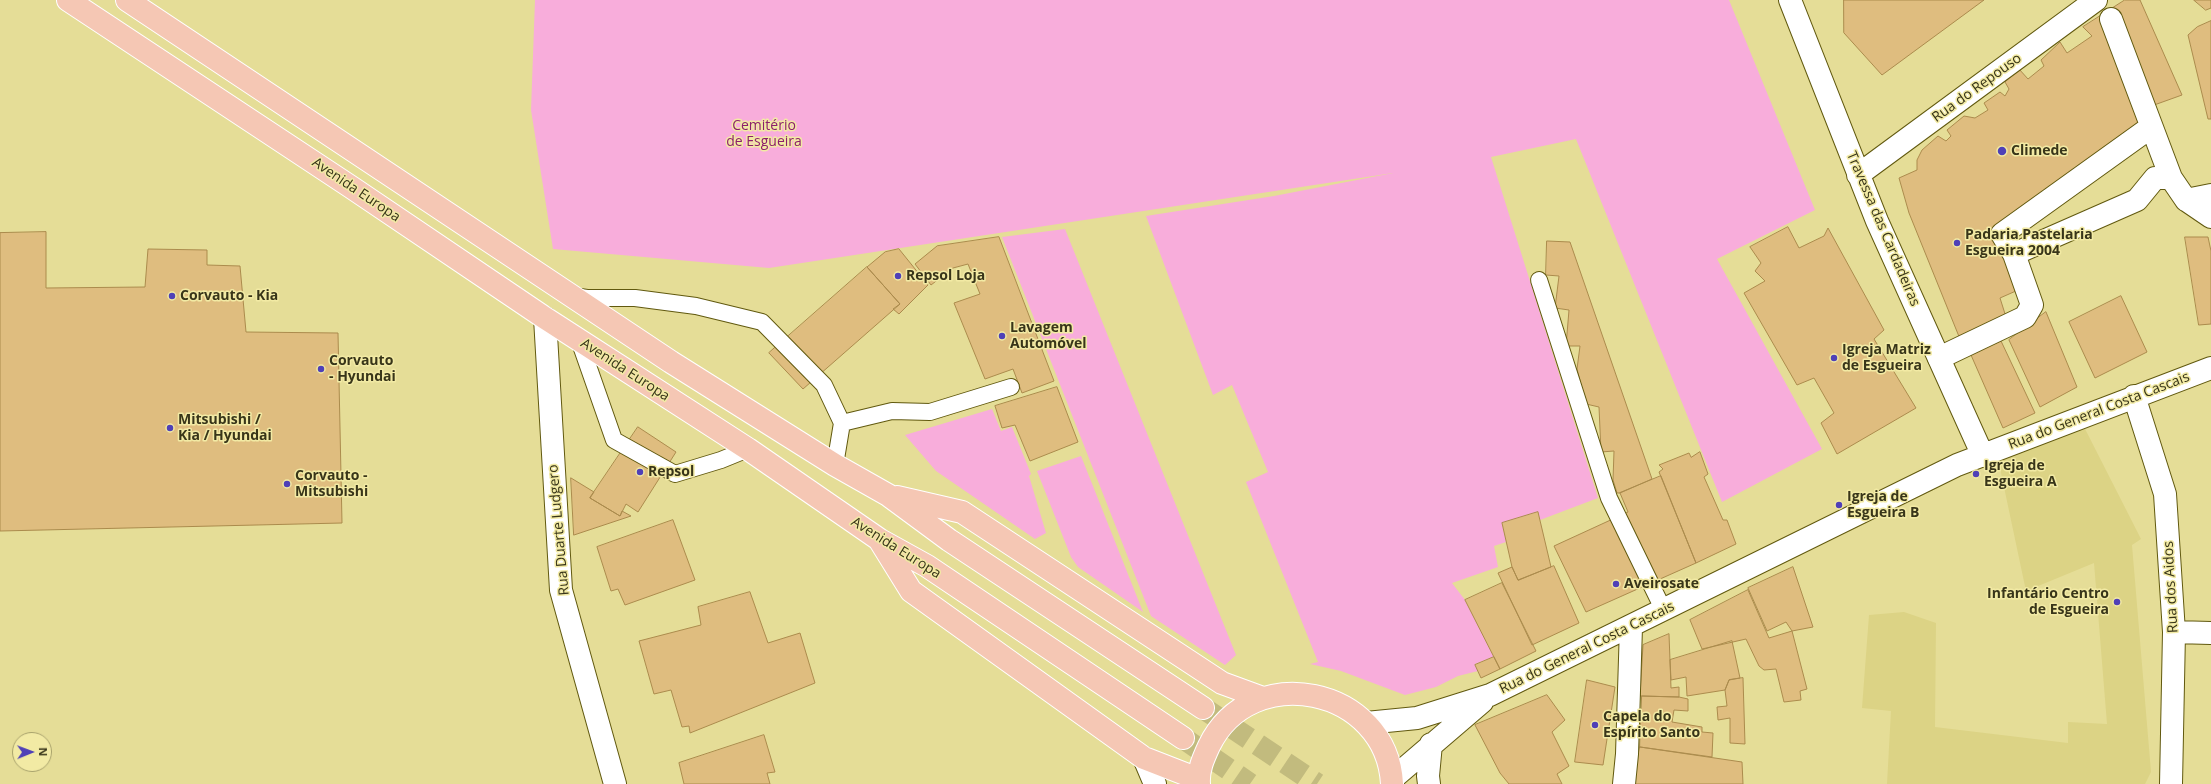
<!DOCTYPE html>
<html>
<head>
<meta charset="utf-8">
<style>
	body { margin:0 }
	#map { position:relative; width:2211px; height:784px; overflow:hidden; background:#e5dd97; font-family:"Open Sans",sans-serif }
	canvas { display:block }
	.north { position:absolute; left:12px; top:732px; width:40px; height:40px; box-sizing:border-box; background:#f2eaa4; border:1px solid #a8a26c; border-radius:50%; rotate:89deg; font-size:11px; font-weight:700; line-height:16px; text-align:center; color:#383519 }
	.north::after { content:''; display:block; margin:auto; width:14px; height:18px; background:#4f40b7; clip-path:polygon(50% 0,100% 100%,50% 72%,0 100%) }
</style>
</head>
<body>
<div id="map">
<canvas width="2211" height="784"></canvas>
<div class="north">N</div>
</div>
<script>
const ctx = document.querySelector('canvas').getContext('2d');
ctx.lineJoin = 'round';
function paint(path, color) { ctx.fillStyle = color; ctx.fill(path, 'evenodd'); }
function stroke(path, color, width, dash) { ctx.strokeStyle = color; ctx.lineWidth = width; ctx.lineCap = dash ? 'butt' : 'round'; ctx.setLineDash(dash || []); ctx.stroke(path); }
function label(font, color, halo, rows, align = 'center') {
  ctx.font = font + ' "Open Sans",sans-serif'; ctx.lineWidth = 3; ctx.setLineDash([]); ctx.textBaseline = 'middle'; ctx.strokeStyle = halo; ctx.fillStyle = color; for (const [text, x, y, turn = 0] of rows) {
    ctx.save(); ctx.translate(x, y); ctx.rotate((+turn || 0) * Math.PI / 180); ctx.textAlign = isNaN(turn) ? turn : align; if (halo) ctx.strokeText(text, 0, 0); ctx.fillText(text, 0, 0); ctx.restore();
  }
}
const built = new Path2D(`
	M 2081,421 L 2141,539 L 2132,545 L 2151,772 L 2145,784 L 1887,784 L 1891,711 L 1862,708 L 1869,615 L 1904,612 L 1936,623 L 1935,727 L 2068,743 L 2068,722 L 2107,724 L 2094,563 L 2026,591 L 1997,454 Z`);
const green = new Path2D(`
	M 535,0 L 1729,0 L 1815,210 L 1717,259 L 1822,449 L 1722,502 L 1576,139 L 1491,157 L 1598,498 L 1540,520 L 1538,512 L 1502,523 L 1506,542 L 1494,546 L 1498,567 L 1452,583 L 1465,600 L 1494,657 L 1475,664 L 1478,671 L 1458,676 L 1436,687 L 1405,695 L 1341,671 L 1310,664 L 1318,662 L 1246,482 L 1268,472 L 1232,385 L 1213,395 L 1146,216 L 1274,196 L 1393,173 L 769,268 L 553,249 L 531,110 Z
	M 1065,229 L 1236,655 L 1225,665 L 1151,616 L 1002,237 Z
	M 992,409 L 1001,431 L 1012,427 L 1031,474 L 1029,476 L 1046,533 L 1035,539 L 936,471 L 905,435 Z
	M 1081,456 L 1143,612 L 1078,567 L 1071,557 L 1037,471 Z`);
const building = new Path2D(`
	M 1844,0 L 1984,0 L 1882,75 L 1844,33 Z
	M 2125,0 L 2140,0 L 2182,95 L 2143,109 L 2146,128 L 2009,231 L 2025,287 L 2000,298 L 2006,317 L 1960,339 L 1909,213 L 1899,178 L 1917,170 L 1917,160 L 1922,150 L 1938,136 L 1946,141 L 1951,136 L 1947,130 L 1964,116 L 1975,118 L 1988,110 L 1984,103 L 2000,92 L 2005,96 L 2009,89 L 2005,82 L 2019,69 L 2028,79 L 2044,66 L 2041,60 L 2060,42 L 2067,53 L 2092,36 L 2083,27 Z
	M 2194,0 L 2211,0 L 2211,8 L 2206,10 Z
	M 2211,21 L 2211,119 L 2208,119 L 2188,35 L 2197,27 Z
	M 1788,227 L 1799,248 L 1824,236 L 1828,228 L 1884,330 L 1874,339 L 1916,408 L 1837,454 L 1821,423 L 1834,413 L 1814,378 L 1797,385 L 1744,293 L 1765,281 L 1755,271 L 1761,263 L 1750,247 Z
	M 46,232 L 46,288 L 145,287 L 148,249 L 207,250 L 207,265 L 240,266 L 246,332 L 338,333 L 342,523 L 0,531 L 0,233 Z
	M 999,237 L 1054,381 L 1022,393 L 1013,369 L 985,379 L 954,303 L 980,294 L 968,264 L 953,268 L 931,285 L 915,264 L 937,246 Z
	M 2185,237 L 2208,237 L 2211,251 L 2211,324 L 2199,325 Z
	M 1547,241 L 1570,242 L 1652,479 L 1620,493 L 1617,493 L 1613,480 L 1614,451 L 1601,452 L 1599,407 L 1586,404 L 1577,369 L 1580,346 L 1566,346 L 1569,310 L 1555,308 L 1559,276 L 1546,275 Z
	M 899,249 L 928,285 L 899,314 L 893,309 L 900,304 L 867,267 L 885,252 Z
	M 867,267 L 900,304 L 803,389 L 769,353 Z
	M 2121,296 L 2147,352 L 2095,378 L 2069,322 Z
	M 2046,312 L 2077,387 L 2040,407 L 2009,340 Z
	M 2001,341 L 2035,413 L 2003,428 L 1971,355 Z
	M 1057,387 L 1078,442 L 1030,461 L 1015,425 L 1002,428 L 995,406 Z
	M 638,427 L 676,452 L 638,512 L 626,504 L 620,516 L 590,498 Z
	M 1700,452 L 1708,474 L 1704,477 L 1723,520 L 1727,520 L 1736,544 L 1696,563 L 1659,472 L 1663,469 L 1659,465 L 1689,453 L 1691,457 Z
	M 1661,476 L 1696,563 L 1586,612 L 1554,546 L 1628,512 L 1620,493 Z
	M 571,478 L 594,492 L 590,498 L 620,516 L 622,511 L 631,516 L 574,535 Z
	M 1538,512 L 1551,567 L 1518,580 L 1512,567 L 1502,523 Z
	M 673,520 L 695,580 L 625,605 L 618,589 L 611,591 L 597,547 Z
	M 1554,566 L 1579,623 L 1532,645 L 1498,573 L 1512,567 L 1518,580 Z
	M 1793,567 L 1813,627 L 1792,631 L 1786,622 L 1767,631 L 1748,588 Z
	M 1502,583 L 1536,651 L 1500,669 L 1465,600 Z
	M 1748,590 L 1769,638 L 1792,631 L 1807,689 L 1800,691 L 1801,700 L 1784,702 L 1776,669 L 1764,670 L 1759,666 L 1746,639 L 1702,649 L 1690,620 Z
	M 750,592 L 768,643 L 800,633 L 815,683 L 690,733 L 689,726 L 682,727 L 671,690 L 654,694 L 639,641 L 701,625 L 698,607 Z
	M 1669,634 L 1671,688 L 1679,687 L 1679,697 L 1640,696 L 1643,645 Z
	M 1732,641 L 1740,678 L 1729,680 L 1725,690 L 1687,696 L 1686,677 L 1671,680 L 1670,660 Z
	M 1494,657 L 1500,669 L 1481,678 L 1475,665 Z
	M 1743,678 L 1745,744 L 1730,743 L 1730,718 L 1718,720 L 1717,707 L 1727,706 L 1725,690 L 1729,680 Z
	M 1587,680 L 1615,687 L 1603,765 L 1575,762 Z
	M 1547,695 L 1565,720 L 1552,732 L 1569,766 L 1557,774 L 1562,784 L 1509,784 L 1500,773 L 1475,725 Z
	M 1642,696 L 1679,697 L 1688,699 L 1688,711 L 1674,710 L 1672,722 L 1702,727 L 1702,732 L 1713,733 L 1712,757 L 1640,747 Z
	M 764,735 L 775,772 L 767,773 L 770,784 L 684,784 L 679,763 Z
	M 1640,747 L 1742,762 L 1743,784 L 1632,784 Z`);
const primaryTunnel = new Path2D(`
	M 1203,708 L 1317,784
	M 1183,738 L 1250,784`);
const service = new Path2D(`
	M 1539,280 L 1609,498 L 1664,611
	M 573,296 L 587,298 L 635,298 L 696,306 L 762,322 L 824,385 L 842,423 L 835,465
	M 579,340 L 614,440 L 675,474 L 721,460 L 748,449
	M 842,423 L 892,411 L 930,412 L 1011,387`);
const pedestrian = new Path2D(`
	M 2111,19 L 2171,178
	M 2186,200 L 2211,217
	M 2014,254 L 2002,234 L 2151,127
	M 1939,358 L 2025,317 L 2032,305 L 2014,254 L 2137,200 L 2155,178 L 2171,178 L 2186,200 L 2211,195`);
const minor = new Path2D(`
	M 1790,0 L 1877,221 L 1983,456
	M 1858,175 L 2096,0
	M 545,318 L 561,590 L 615,784
	M 2134,396 L 2165,494 L 2174,632 L 2171,784
	M 2174,632 L 2211,633
	M 1366,723 L 1417,718 L 1490,695 L 1957,465 L 2211,368
	M 1392,779 L 1482,702
	M 1429,784 L 1428,776 L 1431,744
	M 1624,784 L 1627,754 L 1631,627`);
const secondary = new Path2D(`
	M 1144,758 L 1155,784`);
const primary = new Path2D(`
	M 68,0 L 351,187 L 545,318 L 748,449 L 880,540 L 927,566 L 1183,738
	M 127,0 L 671,362 L 835,465 L 888,495 L 949,540 L 1203,708
	M 897,497 L 962,512 L 1222,683 L 1263,698
	M 880,541 L 911,591 L 1144,758 L 1198,779
	M 1199,784 C 1198,770 1203,759 1209,746 C 1251,659 1387,687 1392,784`);
const markers = [
	[2002,151,5,"#4f40b7"],
	[1957,243,4,"#4f40b7"],
	[898,276,4,"#4f40b7"],
	[172,296,4,"#4f40b7"],
	[1002,336,4,"#4f40b7"],
	[1834,358,4,"#4f40b7"],
	[321,369,4,"#4f40b7"],
	[170,428,4,"#4f40b7"],
	[640,472,4,"#4f40b7"],
	[1976,474,4,"#4f40b7"],
	[287,484,4,"#4f40b7"],
	[1839,505,4,"#4f40b7"],
	[1616,584,4,"#4f40b7"],
	[2117,602,4,"#4f40b7"],
	[1595,725,4,"#4f40b7"]
];
const streetNames = [
	["Rua do Repouso",1977,88,-36],
	["Avenida Europa",356,190,34],
	["Travessa das Cardadeiras",1883,229,67],
	["Avenida Europa",625,370,33],
	["Rua do General Costa Cascais",2099,411,-21],
	["Rua Duarte Ludgero",559,530,-95],
	["Avenida Europa",896,548,32],
	["Rua dos Aidos",2171,587,-93],
	["Rua do General Costa Cascais",1587,648,-26]
];
const parkNames = [
	["Cemitério",764,126],
	["de Esgueira",764,142]
];
const poiNames = [
	["Climede",2011,151],
	["Padaria Pastelaria",1965,235],
	["Esgueira 2004",1965,251],
	["Repsol Loja",906,276],
	["Corvauto - Kia",180,296],
	["Lavagem",1010,328],
	["Automóvel",1010,344],
	["Igreja Matriz",1842,350],
	["de Esgueira",1842,366],
	["Corvauto",329,361],
	["- Hyundai",329,377],
	["Mitsubishi /",178,420],
	["Kia / Hyundai",178,436],
	["Igreja de",1984,466],
	["Esgueira A",1984,482],
	["Repsol",648,472],
	["Corvauto -",295,476],
	["Mitsubishi",295,492],
	["Igreja de",1847,497],
	["Esgueira B",1847,513],
	["Aveirosate",1624,584],
	["Infantário Centro",2109,594,"right"],
	["de Esgueira",2109,610,"right"],
	["Capela do",1603,717],
	["Espírito Santo",1603,733]
];
paint(built, '#dcd385');
paint(green, '#f8addb');
paint(building, '#dfbd7f');
stroke(building, '#ab8b4d', 1);
stroke(primaryTunnel, '#c2bb7e', 22, [22, 11]);
stroke(service, '#61590f', 18);
stroke(pedestrian, '#61590f', 24);
stroke(minor, '#61590f', 24);
stroke(secondary, '#61590f', 24);
stroke(primary, '#fff', 24);
stroke(service, '#fff', 16);
stroke(pedestrian, '#fff', 22);
stroke(minor, '#fff', 22);
stroke(secondary, '#fff', 22);
stroke(primary, '#f5c7b4', 22);
for (const [x, y, r, color] of markers) { const dot = new Path2D(); dot.arc(x, y, r, 0, 2 * Math.PI); ctx.fillStyle = color; ctx.fill(dot); stroke(dot, '#f2eaa4', 1.5); }
label('14px', '#383519', '#f2eaa4', streetNames);
label('14px', '#8c1e6c', '#f2eaa4', parkNames);
label('bold 14px', '#383519', '#f2eaa4', poiNames, 'left');
</script>
</body>
</html>
